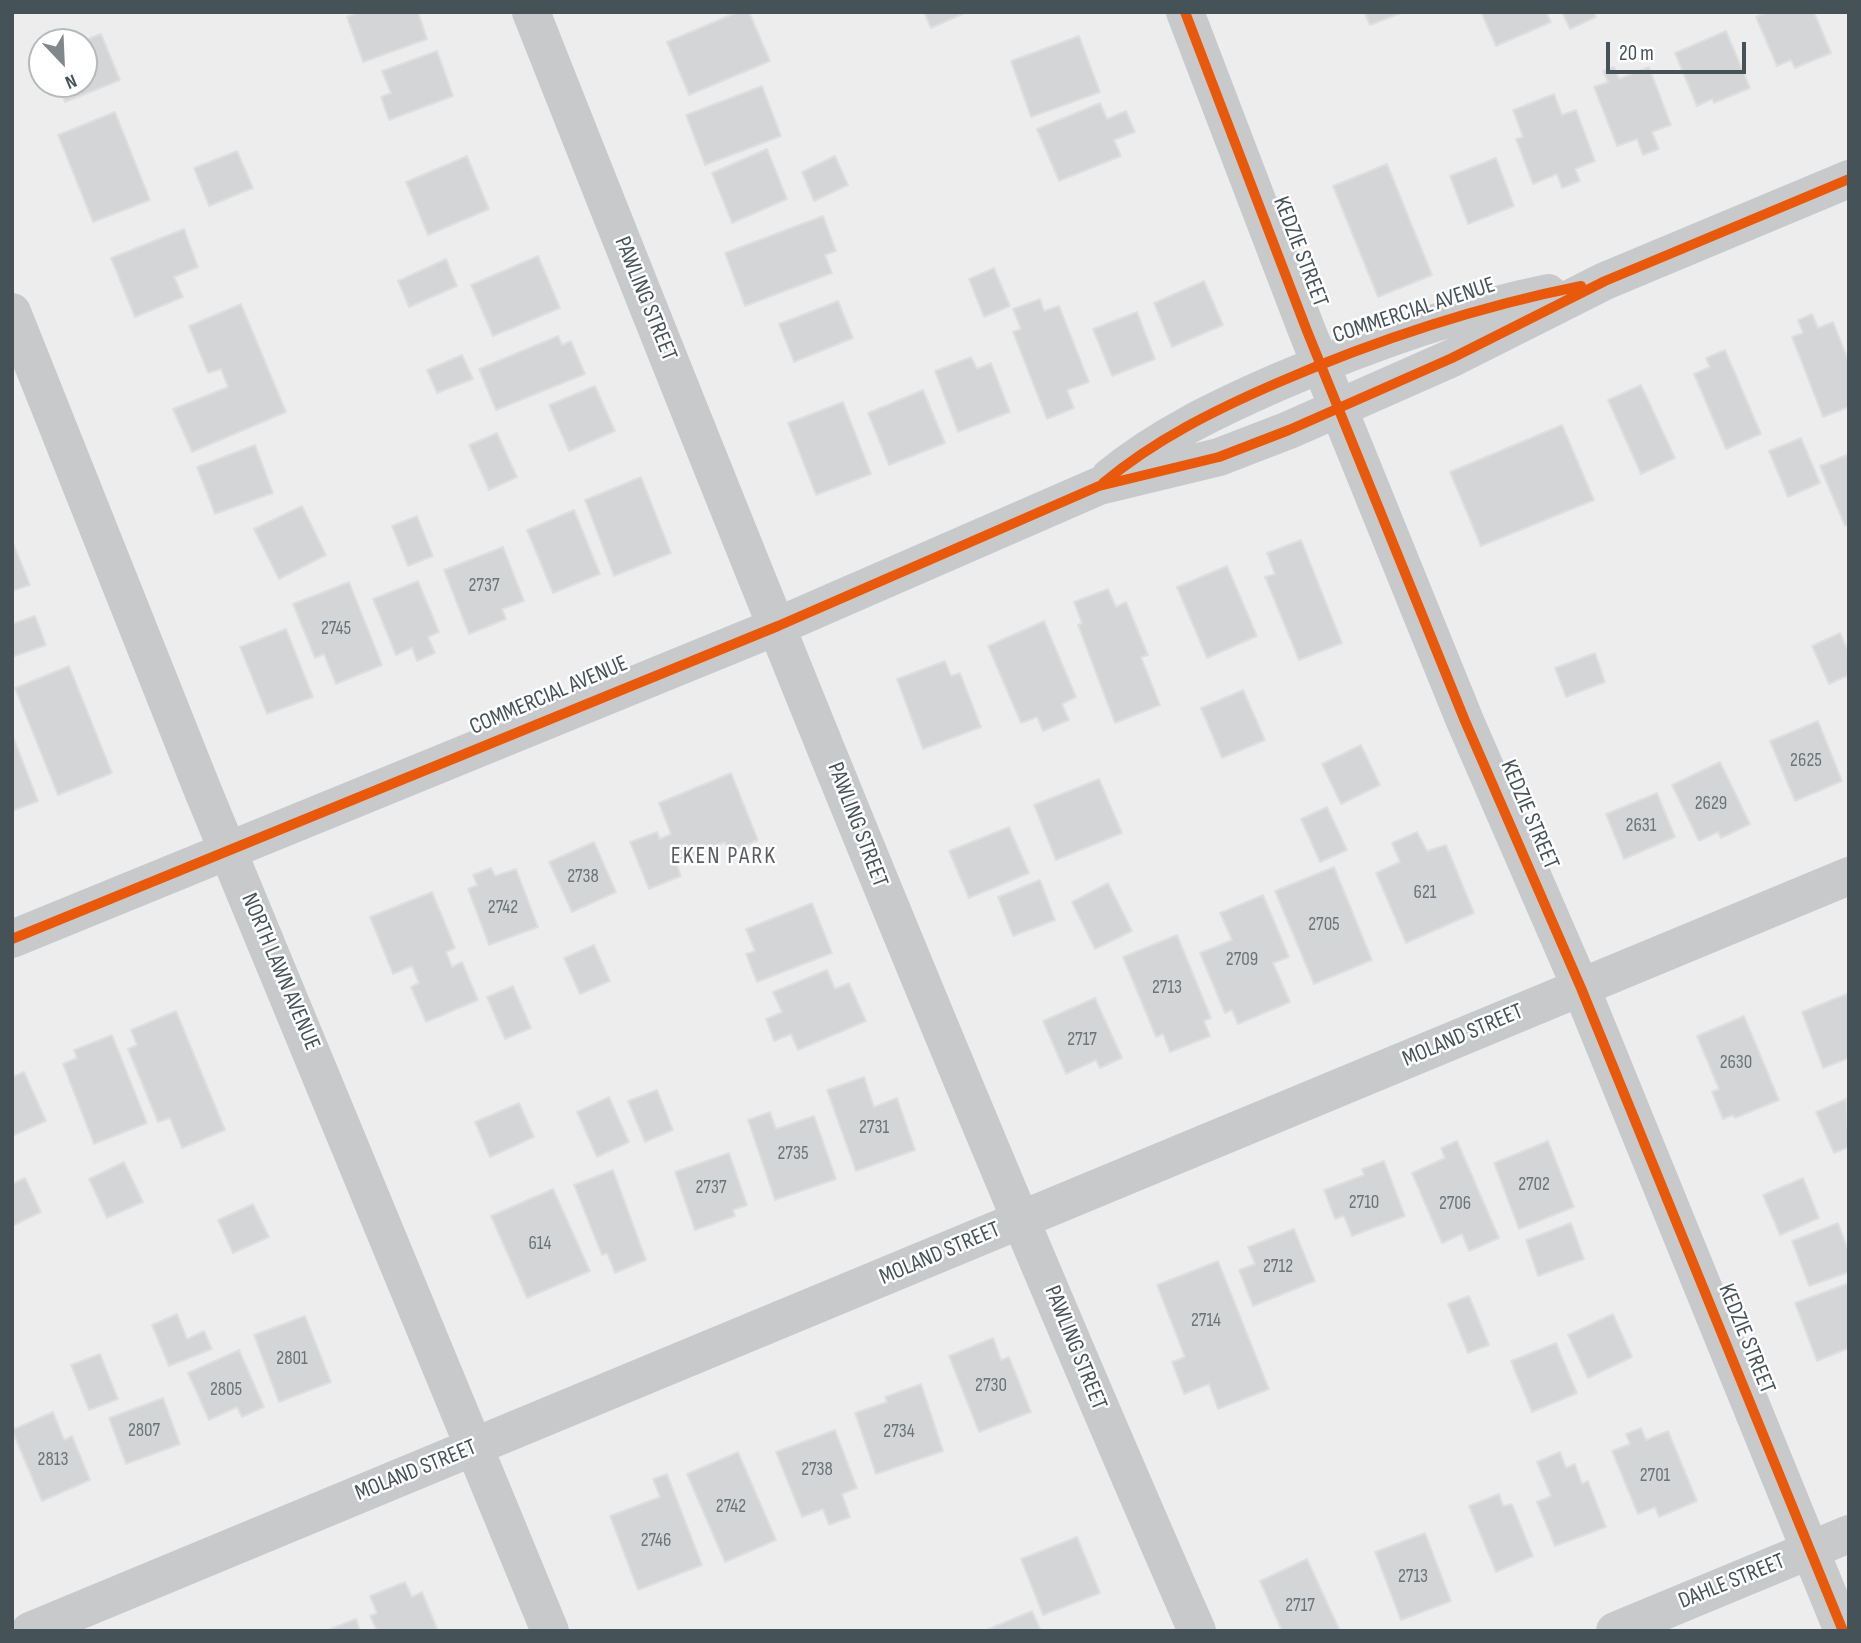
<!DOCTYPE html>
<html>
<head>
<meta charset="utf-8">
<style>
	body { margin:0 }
	#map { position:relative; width:1861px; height:1643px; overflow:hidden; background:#eeeded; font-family:"Sofia Sans Condensed",sans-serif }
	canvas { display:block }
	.frame { position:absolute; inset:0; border:14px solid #455258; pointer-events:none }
	.north { position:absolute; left:28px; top:28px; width:70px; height:70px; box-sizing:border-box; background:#fff; border:2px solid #b5babc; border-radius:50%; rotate:157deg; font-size:19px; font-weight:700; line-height:28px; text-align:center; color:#455258 }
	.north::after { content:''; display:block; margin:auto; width:24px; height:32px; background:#80888c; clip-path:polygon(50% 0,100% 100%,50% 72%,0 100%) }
	.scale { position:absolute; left:1606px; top:42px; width:140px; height:32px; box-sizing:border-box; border:4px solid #455258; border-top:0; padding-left:9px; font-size:21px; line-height:24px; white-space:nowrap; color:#455258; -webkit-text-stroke:5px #fff; paint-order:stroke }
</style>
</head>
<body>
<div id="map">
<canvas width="1861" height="1643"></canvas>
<div class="frame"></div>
<div class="north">N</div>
<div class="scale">20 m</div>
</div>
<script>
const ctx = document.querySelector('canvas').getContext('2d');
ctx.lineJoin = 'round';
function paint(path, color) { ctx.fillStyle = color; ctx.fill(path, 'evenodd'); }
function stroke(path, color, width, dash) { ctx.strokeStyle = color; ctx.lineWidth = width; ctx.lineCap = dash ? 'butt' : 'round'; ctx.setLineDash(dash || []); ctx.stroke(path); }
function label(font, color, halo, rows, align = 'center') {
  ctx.font = font + ' "Sofia Sans Condensed",sans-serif'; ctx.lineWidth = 5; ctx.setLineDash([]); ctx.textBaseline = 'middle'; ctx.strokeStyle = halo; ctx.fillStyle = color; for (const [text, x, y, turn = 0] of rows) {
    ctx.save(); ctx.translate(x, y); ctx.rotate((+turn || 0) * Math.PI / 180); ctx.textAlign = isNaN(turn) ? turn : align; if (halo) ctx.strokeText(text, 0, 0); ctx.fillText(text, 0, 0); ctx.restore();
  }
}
const building = new Path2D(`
	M 359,12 L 418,12 L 427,39 L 363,62 L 347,17 Z
	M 738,12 L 749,12 L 770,61 L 689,95 L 667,42 Z
	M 924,12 L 967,12 L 931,28 Z
	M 1364,12 L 1404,12 L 1370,25 Z
	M 1481,12 L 1546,12 L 1551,22 L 1496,46 Z
	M 1562,12 L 1594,12 L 1596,17 L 1570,29 Z
	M 1767,12 L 1814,12 L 1831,53 L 1795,68 L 1791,60 L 1777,66 L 1756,17 Z
	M 1726,31 L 1750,88 L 1714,103 L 1712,99 L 1697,106 L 1675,53 Z
	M 101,34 L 120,80 L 65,102 L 58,84 L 84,84 L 84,42 L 80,42 Z
	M 1079,36 L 1100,92 L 1031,117 L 1011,61 Z
	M 437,51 L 453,96 L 389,120 L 381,97 L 391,93 L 382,71 Z
	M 1614,67 L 1619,79 L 1649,67 L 1671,125 L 1652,132 L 1659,149 L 1643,155 L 1637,139 L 1617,146 L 1594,87 L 1608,82 L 1603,71 Z
	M 762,86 L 781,136 L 705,165 L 686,115 Z
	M 1554,94 L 1562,115 L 1576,110 L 1595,161 L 1575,169 L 1580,181 L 1562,188 L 1557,174 L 1533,184 L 1516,139 L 1523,137 L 1513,110 Z
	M 1100,103 L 1107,119 L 1126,111 L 1135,132 L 1114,140 L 1121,156 L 1059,181 L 1037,129 Z
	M 115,112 L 150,200 L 93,222 L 58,135 Z
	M 767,149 L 787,199 L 732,223 L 712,173 Z
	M 237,151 L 253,188 L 209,206 L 194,168 Z
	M 467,156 L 489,209 L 428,235 L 406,182 Z
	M 835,156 L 848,185 L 814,201 L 802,172 Z
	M 1496,158 L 1514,206 L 1468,224 L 1450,176 Z
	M 1387,164 L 1432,275 L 1378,297 L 1333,186 Z
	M 823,216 L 836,251 L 825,255 L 832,273 L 745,306 L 725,253 Z
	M 184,229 L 198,267 L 174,277 L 183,297 L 135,317 L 111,258 Z
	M 538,256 L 560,308 L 493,336 L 471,285 Z
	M 446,259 L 457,286 L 409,307 L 398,281 Z
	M 994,268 L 1010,306 L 984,317 L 969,279 Z
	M 1204,281 L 1223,325 L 1172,347 L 1154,303 Z
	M 1040,299 L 1044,311 L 1059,306 L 1089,382 L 1067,390 L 1074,408 L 1047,419 L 1013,332 L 1021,329 L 1013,309 Z
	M 838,301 L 853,338 L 794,362 L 779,324 Z
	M 241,304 L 286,412 L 192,452 L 173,409 L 228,387 L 221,369 L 208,373 L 189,326 Z
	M 1137,312 L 1155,359 L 1112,376 L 1093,329 Z
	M 1812,314 L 1818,328 L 1833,322 L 1849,362 L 1849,407 L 1823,417 L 1792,337 L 1803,333 L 1798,320 Z
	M 558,336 L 562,345 L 571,341 L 585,374 L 496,410 L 479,369 Z
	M 1725,350 L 1761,434 L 1726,449 L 1694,374 L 1710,367 L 1706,358 Z
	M 462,355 L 473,379 L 437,393 L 427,370 Z
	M 971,357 L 977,369 L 991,363 L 1010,412 L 958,432 L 935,371 Z
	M 1641,385 L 1675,458 L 1641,474 L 1608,400 Z
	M 595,386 L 615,431 L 569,451 L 549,405 Z
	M 923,390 L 945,443 L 889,465 L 868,413 Z
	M 843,402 L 871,474 L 816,495 L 788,423 Z
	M 1562,425 L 1594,500 L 1481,546 L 1450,472 Z
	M 497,433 L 517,477 L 489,490 L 469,445 Z
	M 1801,438 L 1820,483 L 1788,497 L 1769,451 Z
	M 255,445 L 273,493 L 215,514 L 197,467 Z
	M 1849,454 L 1849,525 L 1845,526 L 1820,466 Z
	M 641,477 L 671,553 L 614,576 L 585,500 Z
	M 302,506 L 326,555 L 279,579 L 254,529 Z
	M 574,510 L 600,574 L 553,593 L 527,530 Z
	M 417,516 L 433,556 L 408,566 L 392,526 Z
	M 12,540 L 30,585 L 12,591 Z
	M 1301,540 L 1342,643 L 1299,660 L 1265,577 L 1275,574 L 1267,553 Z
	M 503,547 L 524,601 L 502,609 L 506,619 L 469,634 L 444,570 Z
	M 1227,566 L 1257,636 L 1207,658 L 1177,587 Z
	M 418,581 L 439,632 L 428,637 L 435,653 L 417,661 L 412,648 L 396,655 L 373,599 Z
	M 349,582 L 382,665 L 336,684 L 324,654 L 315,658 L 293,604 Z
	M 1108,589 L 1116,607 L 1126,602 L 1148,655 L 1141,657 L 1160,705 L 1115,723 L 1078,625 L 1082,623 L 1074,602 Z
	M 35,616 L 46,645 L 12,657 L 12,624 Z
	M 1044,621 L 1076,697 L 1062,704 L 1069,720 L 1043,731 L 1037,717 L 1021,723 L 988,646 Z
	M 286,629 L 313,697 L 267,714 L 240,647 Z
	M 1840,633 L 1849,652 L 1849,675 L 1829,684 L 1812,646 Z
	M 1595,653 L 1605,682 L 1566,697 L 1555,668 Z
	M 945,661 L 951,676 L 960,673 L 981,727 L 923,749 L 897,679 Z
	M 69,666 L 112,773 L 58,795 L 15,688 Z
	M 1243,690 L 1265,740 L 1222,758 L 1201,708 Z
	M 1818,721 L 1842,781 L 1795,801 L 1770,741 Z
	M 14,739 L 38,801 L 12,811 L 12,740 Z
	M 1361,745 L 1380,785 L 1341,804 L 1322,764 Z
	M 1720,762 L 1750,824 L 1721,838 L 1718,832 L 1699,841 L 1672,785 Z
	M 731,773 L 758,840 L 729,852 L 725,842 L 676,863 L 681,876 L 649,889 L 630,842 L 657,832 L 660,839 L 671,834 L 659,803 Z
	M 1099,779 L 1122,833 L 1056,860 L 1034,805 Z
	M 1657,793 L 1675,837 L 1624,859 L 1606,814 Z
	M 1327,807 L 1347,850 L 1320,862 L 1301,819 Z
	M 1009,827 L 1029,873 L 969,898 L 949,851 Z
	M 1417,832 L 1427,851 L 1446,845 L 1474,913 L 1406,943 L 1376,873 L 1400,862 L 1392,843 Z
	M 594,842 L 616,892 L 572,912 L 549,862 Z
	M 1334,867 L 1372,960 L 1314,984 L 1275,891 Z
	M 491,868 L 495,876 L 516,869 L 538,927 L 489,945 L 468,889 L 477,885 L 473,875 Z
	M 1040,880 L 1055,920 L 1013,936 L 998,897 Z
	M 1108,883 L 1132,931 L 1095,949 L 1072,902 Z
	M 432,892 L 455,948 L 446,952 L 452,967 L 462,962 L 478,1000 L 426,1022 L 411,987 L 419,983 L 412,966 L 393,974 L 370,917 Z
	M 1263,895 L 1289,957 L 1273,963 L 1290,1002 L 1238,1024 L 1232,1010 L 1225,1013 L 1200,953 L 1232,940 L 1220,913 Z
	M 812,903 L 832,953 L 757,982 L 746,954 L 755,951 L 746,929 Z
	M 1177,935 L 1211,1018 L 1204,1021 L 1210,1036 L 1170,1052 L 1163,1034 L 1156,1037 L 1123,957 Z
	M 594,945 L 610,981 L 580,994 L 564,958 Z
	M 827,970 L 835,989 L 849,983 L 866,1021 L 798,1050 L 791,1034 L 774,1041 L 766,1019 L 782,1012 L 773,992 Z
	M 513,986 L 531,1028 L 505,1039 L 487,997 Z
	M 1849,993 L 1849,1058 L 1823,1068 L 1802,1012 Z
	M 1095,998 L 1122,1058 L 1100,1068 L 1096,1060 L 1066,1074 L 1043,1021 Z
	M 176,1011 L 225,1130 L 182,1148 L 170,1118 L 158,1122 L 128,1049 L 137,1045 L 131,1030 Z
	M 1744,1016 L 1779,1100 L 1735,1118 L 1733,1115 L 1723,1119 L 1712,1092 L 1719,1089 L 1697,1036 Z
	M 112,1035 L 147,1123 L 94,1144 L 63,1064 L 77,1058 L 74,1050 Z
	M 24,1072 L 46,1121 L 12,1136 L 12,1077 Z
	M 864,1077 L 874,1107 L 897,1098 L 915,1150 L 856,1171 L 827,1090 Z
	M 657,1090 L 673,1130 L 645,1142 L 628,1101 Z
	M 609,1097 L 629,1142 L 597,1157 L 577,1112 Z
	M 1846,1099 L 1849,1147 L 1834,1153 L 1816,1112 Z
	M 519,1103 L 534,1137 L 490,1157 L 475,1122 Z
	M 770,1112 L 776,1129 L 814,1116 L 836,1179 L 775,1200 L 748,1120 Z
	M 1457,1141 L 1499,1238 L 1469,1251 L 1462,1234 L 1442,1243 L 1412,1173 L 1445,1158 L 1441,1148 Z
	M 1548,1141 L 1574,1207 L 1519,1229 L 1494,1163 Z
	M 729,1153 L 747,1205 L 733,1210 L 735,1216 L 695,1230 L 675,1172 Z
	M 1384,1161 L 1405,1216 L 1352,1236 L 1344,1216 L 1335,1219 L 1324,1190 L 1364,1175 L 1362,1169 Z
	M 124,1162 L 143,1202 L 107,1218 L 89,1179 Z
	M 613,1170 L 646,1260 L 615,1273 L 607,1253 L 602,1255 L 574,1185 Z
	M 25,1178 L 41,1212 L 12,1226 L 12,1184 Z
	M 1803,1178 L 1819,1218 L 1780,1235 L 1763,1195 Z
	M 553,1189 L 590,1271 L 527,1298 L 491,1216 Z
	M 253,1204 L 269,1237 L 233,1253 L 218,1220 Z
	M 1571,1223 L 1584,1259 L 1538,1276 L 1526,1240 Z
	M 1838,1223 L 1849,1252 L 1849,1272 L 1809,1286 L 1792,1241 Z
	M 1294,1229 L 1315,1281 L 1253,1306 L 1239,1270 L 1255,1264 L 1248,1247 Z
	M 1218,1261 L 1269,1389 L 1218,1409 L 1209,1384 L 1184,1394 L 1172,1362 L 1185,1357 L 1157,1285 Z
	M 1849,1283 L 1849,1348 L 1817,1361 L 1795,1303 Z
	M 1469,1296 L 1489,1345 L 1468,1353 L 1448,1304 Z
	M 177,1314 L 187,1339 L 204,1331 L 212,1349 L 169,1366 L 152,1325 Z
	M 1613,1314 L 1632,1357 L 1588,1378 L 1568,1335 Z
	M 305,1316 L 331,1382 L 279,1402 L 254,1335 Z
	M 993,1338 L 1001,1360 L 1009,1357 L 1031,1412 L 979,1432 L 949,1356 Z
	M 1556,1343 L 1577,1393 L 1532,1412 L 1511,1361 Z
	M 239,1350 L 264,1407 L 242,1417 L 237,1407 L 209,1420 L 188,1373 Z
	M 100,1354 L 118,1399 L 89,1410 L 71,1365 Z
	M 921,1384 L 943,1451 L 876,1474 L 855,1413 L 887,1402 L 885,1397 Z
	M 163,1398 L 180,1444 L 126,1464 L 109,1418 Z
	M 53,1412 L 64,1440 L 72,1436 L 90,1480 L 42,1501 L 12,1430 Z
	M 1641,1428 L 1646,1440 L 1668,1431 L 1697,1501 L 1659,1517 L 1655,1507 L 1638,1514 L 1612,1451 L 1630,1444 L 1626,1434 Z
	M 835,1430 L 857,1488 L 842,1494 L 850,1517 L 829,1525 L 823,1509 L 802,1517 L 776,1452 Z
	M 738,1452 L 776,1540 L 725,1562 L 687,1474 Z
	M 1560,1452 L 1566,1468 L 1575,1464 L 1582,1484 L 1588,1481 L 1606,1527 L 1555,1546 L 1537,1502 L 1551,1496 L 1537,1462 Z
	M 667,1474 L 702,1565 L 638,1590 L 610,1516 L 660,1497 L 653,1479 Z
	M 1499,1494 L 1503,1506 L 1512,1504 L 1533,1556 L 1496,1572 L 1469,1506 Z
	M 1425,1533 L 1451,1601 L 1401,1620 L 1375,1552 Z
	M 1077,1537 L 1100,1593 L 1043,1615 L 1021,1559 Z
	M 1307,1559 L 1340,1631 L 1282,1631 L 1260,1581 Z
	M 405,1582 L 412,1597 L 422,1592 L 438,1631 L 377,1631 L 370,1616 L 377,1613 L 370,1596 Z
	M 1032,1611 L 1041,1631 L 984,1631 Z
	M 356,1619 L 360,1631 L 325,1631 Z`);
const minor = new Path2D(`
	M 531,12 C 746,555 963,1097 1197,1631
	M 1185,12 L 1307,331 L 1465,721 L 1581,988 L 1843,1631
	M 12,312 L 203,791 L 550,1631
	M 30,1631 L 1849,876
	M 1615,1631 L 1849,1534`);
const tertiary = new Path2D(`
	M 1110,477 C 1160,436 1217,409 1276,383 C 1364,345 1454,312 1548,293
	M 12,939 L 778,626 L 1099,486 L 1219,457 L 1289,430 L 1452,358 L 1605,281 L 1849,179`);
const cycleway = new Path2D(`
	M 1185,12 L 1307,331 L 1465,721 L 1581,988 L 1843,1631
	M 1103,483 C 1156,439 1215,410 1277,383 C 1376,340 1476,307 1581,286
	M 12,939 L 778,626 L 1099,486 L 1219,457 L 1289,430 L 1452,358 L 1605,281 L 1849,179`);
const numberNames = [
	["2737",484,586],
	["2745",336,629],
	["2625",1806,761],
	["2629",1711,804],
	["2631",1641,826],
	["2738",583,877],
	["621",1425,893],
	["2742",503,908],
	["2705",1324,925],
	["2709",1242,960],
	["2713",1167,988],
	["2717",1082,1040],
	["2630",1736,1063],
	["2731",874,1128],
	["2735",793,1154],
	["2702",1534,1185],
	["2737",711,1188],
	["2710",1364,1203],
	["2706",1455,1204],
	["614",540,1244],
	["2712",1278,1267],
	["2714",1206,1321],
	["2801",292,1359],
	["2730",991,1386],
	["2805",226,1390],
	["2807",144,1431],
	["2734",899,1432],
	["2813",53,1460],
	["2738",817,1470],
	["2701",1655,1476],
	["2742",731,1507],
	["2746",656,1541],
	["2713",1413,1577],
	["2717",1300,1606]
];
const streetNames = [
	["KEDZIE STREET",1300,252,69],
	["PAWLING STREET",645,299,68],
	["COMMERCIAL AVENUE",1414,311,-18],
	["COMMERCIAL AVENUE",549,696,-23],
	["KEDZIE STREET",1529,815,67],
	["PAWLING STREET",857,825,69],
	["NORTH LAWN AVENUE",280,972,67],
	["MOLAND STREET",1463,1036,-23],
	["MOLAND STREET",940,1254,-23],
	["KEDZIE STREET",1746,1339,68],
	["PAWLING STREET",1075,1348,68],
	["MOLAND STREET",416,1471,-22],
	["DAHLE STREET",1732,1582,-22]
];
const neighbourhoodNames = [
	["EKEN PARK",724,857]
];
paint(building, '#d4d5d6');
stroke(building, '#dfdfe0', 2);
stroke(minor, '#c7c9cb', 38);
stroke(tertiary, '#c7c9cb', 38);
stroke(cycleway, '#e8590c', 10);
label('19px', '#6a7479', null, numberNames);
label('23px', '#455258', '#fff', streetNames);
ctx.letterSpacing = '2px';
label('24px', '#595d61', '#fff', neighbourhoodNames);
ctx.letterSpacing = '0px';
</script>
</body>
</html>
